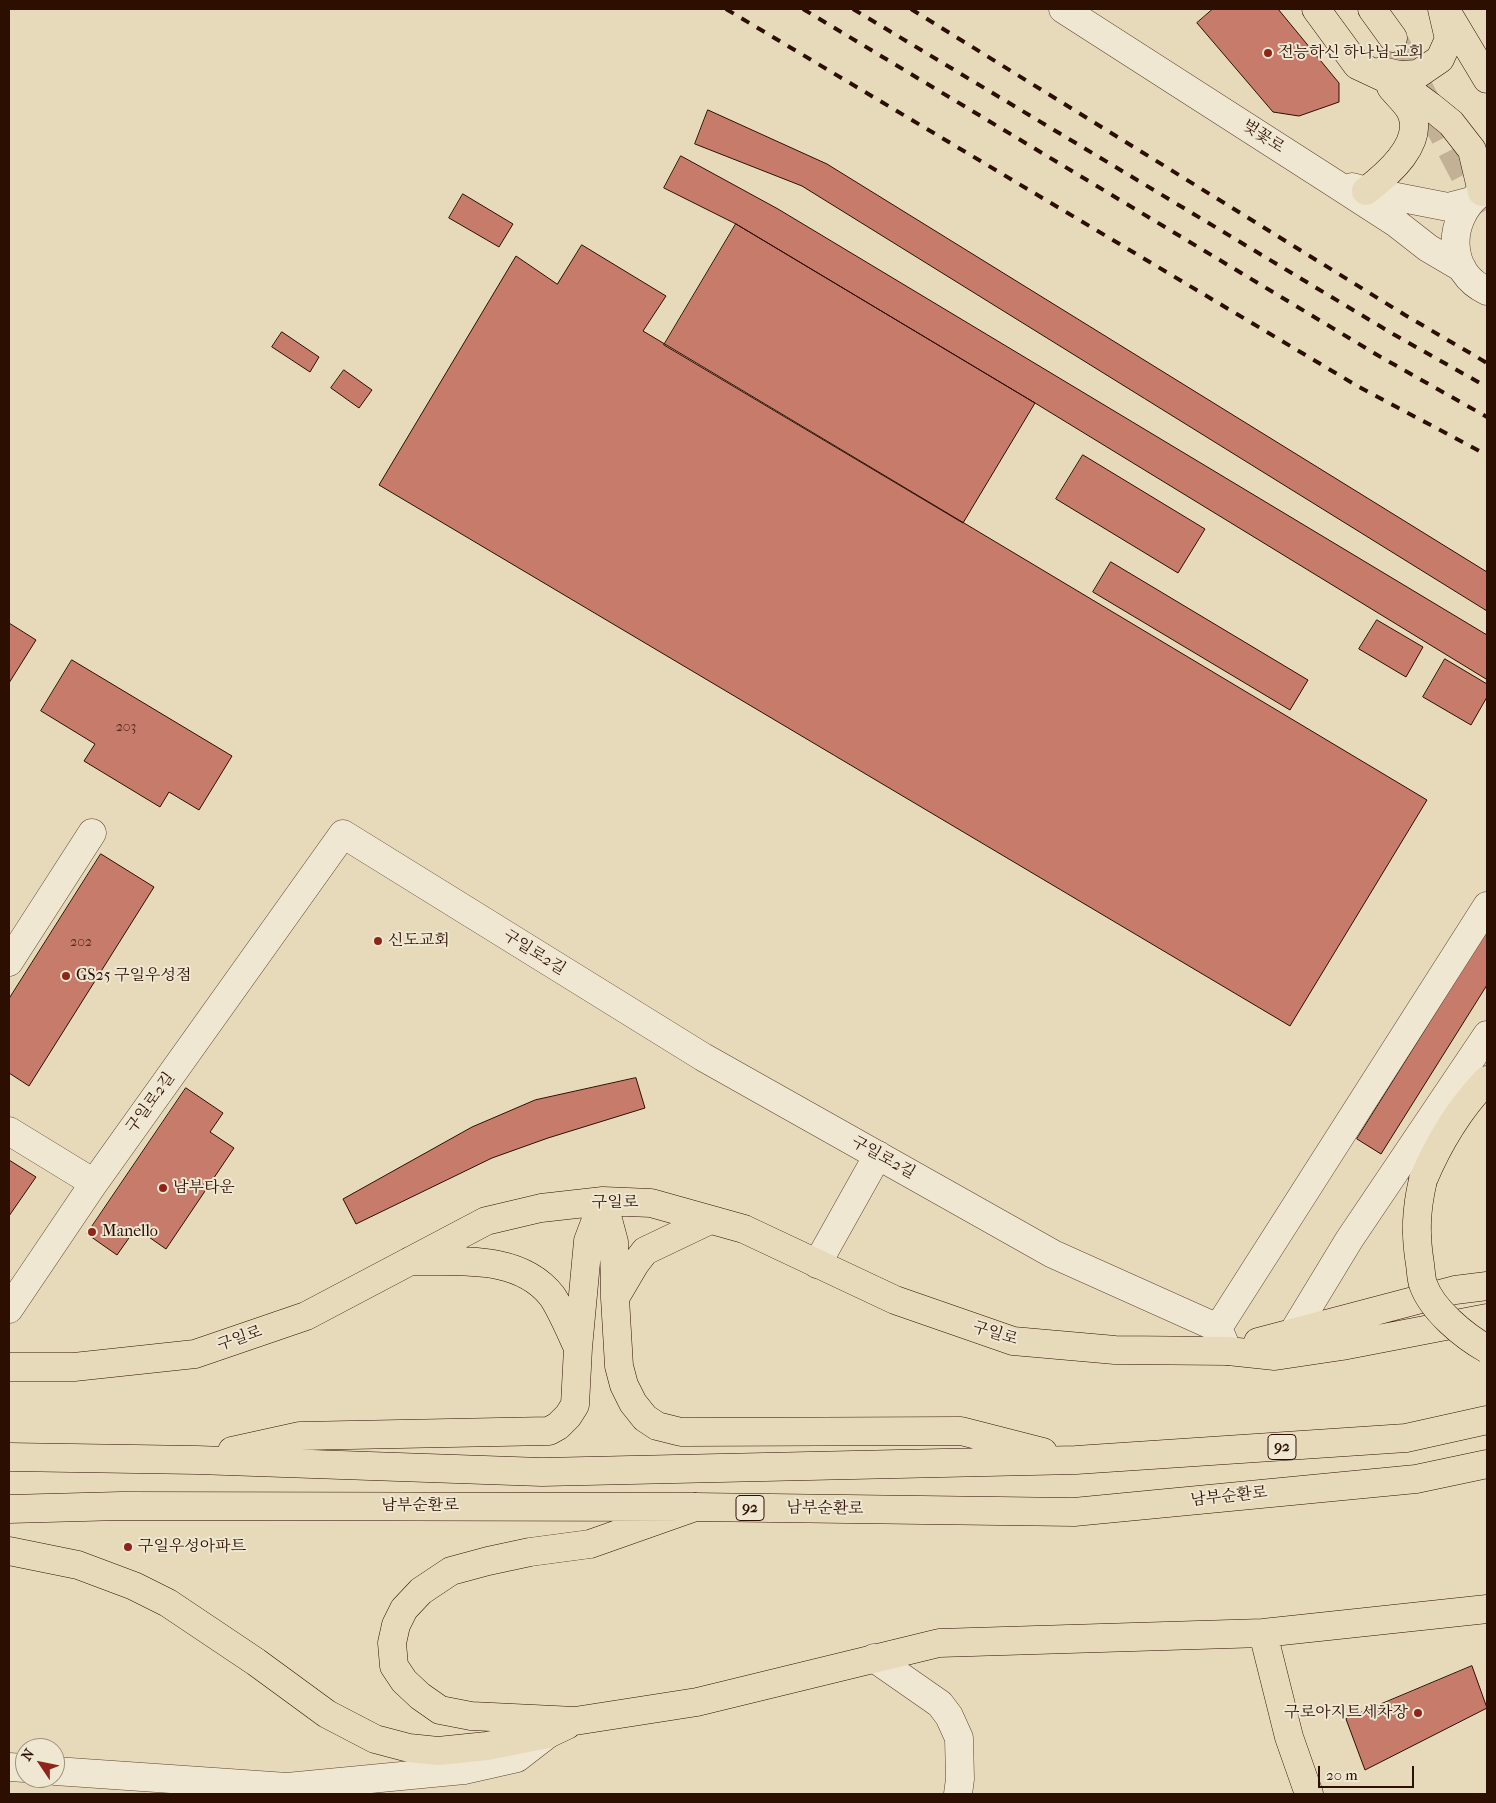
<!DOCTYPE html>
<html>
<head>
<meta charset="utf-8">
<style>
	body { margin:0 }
	#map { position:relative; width:1496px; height:1803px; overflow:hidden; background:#e7daba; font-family:"IM FELL French Canon",serif }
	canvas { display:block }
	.frame { position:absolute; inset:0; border:10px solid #2d0f02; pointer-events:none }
	.north { position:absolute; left:15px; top:1738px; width:50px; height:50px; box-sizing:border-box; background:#efe7d2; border:1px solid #a1917f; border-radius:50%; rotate:304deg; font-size:14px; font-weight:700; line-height:20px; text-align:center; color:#2d0f02 }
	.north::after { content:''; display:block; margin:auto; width:18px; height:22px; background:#8f2418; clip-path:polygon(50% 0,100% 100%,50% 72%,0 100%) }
	.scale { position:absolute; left:1318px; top:1766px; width:96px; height:22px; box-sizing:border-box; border:2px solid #2d0f02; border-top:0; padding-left:6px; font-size:15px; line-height:18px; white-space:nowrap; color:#2d0f02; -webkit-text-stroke:4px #efe7d2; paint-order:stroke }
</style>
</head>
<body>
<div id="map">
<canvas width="1496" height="1803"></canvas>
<div class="frame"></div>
<div class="north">N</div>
<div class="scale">20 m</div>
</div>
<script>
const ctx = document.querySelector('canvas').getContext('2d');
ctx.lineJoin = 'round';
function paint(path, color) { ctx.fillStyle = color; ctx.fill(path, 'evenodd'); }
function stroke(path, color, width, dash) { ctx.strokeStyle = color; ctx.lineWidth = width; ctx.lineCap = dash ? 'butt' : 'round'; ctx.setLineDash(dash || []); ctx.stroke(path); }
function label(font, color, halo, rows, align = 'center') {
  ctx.font = font + ' "IM FELL French Canon","Noto Serif KR",serif'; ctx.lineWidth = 4; ctx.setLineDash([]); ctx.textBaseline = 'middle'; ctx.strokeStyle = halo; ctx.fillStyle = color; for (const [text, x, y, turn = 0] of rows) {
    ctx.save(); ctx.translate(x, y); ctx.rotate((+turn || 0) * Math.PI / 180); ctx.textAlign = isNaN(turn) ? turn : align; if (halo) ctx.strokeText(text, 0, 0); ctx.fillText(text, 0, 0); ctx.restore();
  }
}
const building = new Path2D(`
	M 1213,9 L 1278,9 L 1339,83 L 1339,102 L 1299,116 L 1273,112 L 1197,23 Z
	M 708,110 L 827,164 L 1487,572 L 1487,611 L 802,186 L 695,144 Z
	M 681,156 L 778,209 L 1487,635 L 1487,677 L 1486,679 L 1035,403 L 736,224 L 664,188 Z
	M 463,194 L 513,224 L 499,247 L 449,218 Z
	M 736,224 L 1035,403 L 963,523 L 664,345 Z
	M 582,245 L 666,296 L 643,331 L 1427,800 L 1290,1026 L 379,485 L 516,256 L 557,284 Z
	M 282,332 L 319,357 L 310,372 L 272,347 Z
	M 344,370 L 372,390 L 359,408 L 331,388 Z
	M 1083,455 L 1205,529 L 1178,573 L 1056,499 Z
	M 1111,562 L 1308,680 L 1290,710 L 1093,592 Z
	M 1377,620 L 1423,647 L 1406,677 L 1359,649 Z
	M 9,623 L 36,640 L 9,683 Z
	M 1445,659 L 1487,684 L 1487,697 L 1471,725 L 1423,697 Z
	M 72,660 L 232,756 L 199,810 L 169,792 L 160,807 L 84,761 L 95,744 L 41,711 Z
	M 101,854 L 154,887 L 29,1086 L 9,1073 L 9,999 Z
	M 1487,931 L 1487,985 L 1381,1154 L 1357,1139 Z
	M 636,1078 L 645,1108 L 548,1138 L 492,1158 L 356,1224 L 343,1199 L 472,1127 L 535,1100 Z
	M 186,1088 L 223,1113 L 210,1132 L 234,1148 L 166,1249 L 136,1228 L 117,1255 L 87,1234 Z
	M 9,1160 L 36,1177 L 9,1216 Z
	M 1472,1666 L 1487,1708 L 1365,1770 L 1346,1719 Z`);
const majorTunnel = new Path2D(`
	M 1393,38 L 1487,218`);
const minor = new Path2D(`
	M 1063,9 L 1331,181 L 1396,223 L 1428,248 L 1462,268
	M 1352,187 L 1366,191 L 1448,207 L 1471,201
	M 1479,194 C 1447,220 1446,272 1487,291
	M 9,962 L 92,833
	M 9,1131 L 94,1183
	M 817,1264 L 878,1155
	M 9,1309 L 94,1183 L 343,834 L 703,1057 L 1053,1254 L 1218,1328 L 1228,1351
	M 1218,1328 L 1487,906
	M 1292,1334 L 1349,1240 L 1487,1035
	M 874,1658 L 940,1704 L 949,1716 L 959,1738 L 960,1779 L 958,1794
	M 9,1767 L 25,1768
	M 55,1771 L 287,1787 L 464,1770 L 517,1758 L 548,1734`);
const major = new Path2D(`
	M 1316,9 L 1357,65 L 1404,87 L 1430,106 L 1451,123 L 1472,150 L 1482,192
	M 1372,9 L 1393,38
	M 1448,14 L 1487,79
	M 1382,71 L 1399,75 L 1418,74 L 1440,59 L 1449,39 L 1442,9
	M 1366,191 C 1388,174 1425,143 1411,112 C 1407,103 1397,95 1391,87
	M 1423,1180 C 1439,1142 1459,1109 1487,1080
	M 603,1201 L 614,1242 L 615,1298 L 619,1366 L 624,1385 L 633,1403 L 645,1418 L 657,1426 L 681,1432 L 961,1431 L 1043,1452
	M 410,1261 C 458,1262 519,1254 552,1296 C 561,1309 571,1333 578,1348
	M 615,1298 L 635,1264 L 645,1251 L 710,1220
	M 1258,1342 L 1455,1290 L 1487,1286
	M 9,1367 L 74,1367 L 195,1354 L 306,1316 L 486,1221 L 541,1208 L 603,1201 L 651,1203 L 744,1229 L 895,1300 L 1013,1341 L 1115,1350 L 1228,1351 L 1275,1356 L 1342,1346 L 1487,1318
	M 232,1451 L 300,1436 L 549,1431 L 558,1426 L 568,1416 L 575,1405 L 578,1348 L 588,1241 L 603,1201
	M 9,1457 L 197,1460 L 542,1472 L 1076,1460 L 1406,1438 L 1487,1420
	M 695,1507 L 590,1544 L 530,1552 L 488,1561 L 451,1571 L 421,1591 L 404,1609 L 396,1625 L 392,1643 L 394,1666 L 404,1681 L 420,1696 L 440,1710 L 471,1716 L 575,1721 L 697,1702 L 939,1643 L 1263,1633 L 1487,1609
	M 9,1509 L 121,1506 L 695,1507 L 1074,1512 L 1416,1479 L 1487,1464
	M 9,1551 L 78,1565 L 134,1586 L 168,1603 L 256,1662 L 327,1714 L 375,1739 L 409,1748 L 438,1751 L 487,1746 L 548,1734 L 567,1725
	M 1263,1633 L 1289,1737 L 1309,1794`);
const rail = new Path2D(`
	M 726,9 L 1359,387 L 1487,455
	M 803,9 L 1379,356 L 1487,417
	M 853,9 L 1393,334 L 1487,387
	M 911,9 L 1405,315 L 1487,363`);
const majorBridge = new Path2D(`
	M 1423,1180 C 1416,1210 1415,1234 1420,1264 C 1421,1271 1421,1278 1423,1284 C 1432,1310 1464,1336 1487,1349`);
const markers = [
	[1268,53,5,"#8f2418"],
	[378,941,5,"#8f2418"],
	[66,976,5,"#8f2418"],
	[163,1188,5,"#8f2418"],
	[92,1232,5,"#8f2418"],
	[128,1547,5,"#8f2418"],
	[1418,1713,5,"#8f2418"]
];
const numberNames = [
	["203",126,728],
	["202",81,943]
];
const shields = [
	[1282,1447,28],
	[750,1508,28]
];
const shieldNames = [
	["92",1282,1447],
	["92",750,1508]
];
const poiNames = [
	["전능하신 하나님 교회",1278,53],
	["신도교회",388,941],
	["GS25 구일우성점",76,976],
	["남부타운",173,1188],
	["Manello",102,1232],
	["구일우성아파트",138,1547],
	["구로아지트세차장",1408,1713,"right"]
];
const streetNames = [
	["벚꽃로",1263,137,33],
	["구일로2길",534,953,32],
	["구일로2길",151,1103,-54],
	["구일로2길",883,1158,29],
	["구일로",615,1203],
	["구일로",995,1334,17],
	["구일로",240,1339,-19],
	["남부순환로",1229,1497,-6],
	["남부순환로",420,1506],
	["남부순환로",825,1509,1]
];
paint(building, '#c67b6b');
stroke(building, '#2d0f02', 1);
stroke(majorTunnel, '#c2b195', 28, [28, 14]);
stroke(minor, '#5c4230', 29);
stroke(major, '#2d0f02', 29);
stroke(minor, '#efe7d2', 28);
stroke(major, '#e7daba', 28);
stroke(rail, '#2d0f02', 4, [9, 9]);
stroke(majorBridge, '#2d0f02', 29, []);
stroke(majorBridge, '#e7daba', 28);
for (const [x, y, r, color] of markers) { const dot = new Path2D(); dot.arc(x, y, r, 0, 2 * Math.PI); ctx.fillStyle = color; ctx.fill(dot); stroke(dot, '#efe7d2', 2); }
label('14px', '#532a1c', null, numberNames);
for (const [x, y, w] of shields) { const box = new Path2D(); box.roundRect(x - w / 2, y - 12.5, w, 25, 4); ctx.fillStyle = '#efe7d2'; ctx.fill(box); stroke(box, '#2d0f02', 1); }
label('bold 15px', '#2d0f02', null, shieldNames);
label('16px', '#2d0f02', '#efe7d2', poiNames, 'left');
label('16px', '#2d0f02', '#efe7d2', streetNames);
</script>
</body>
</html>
